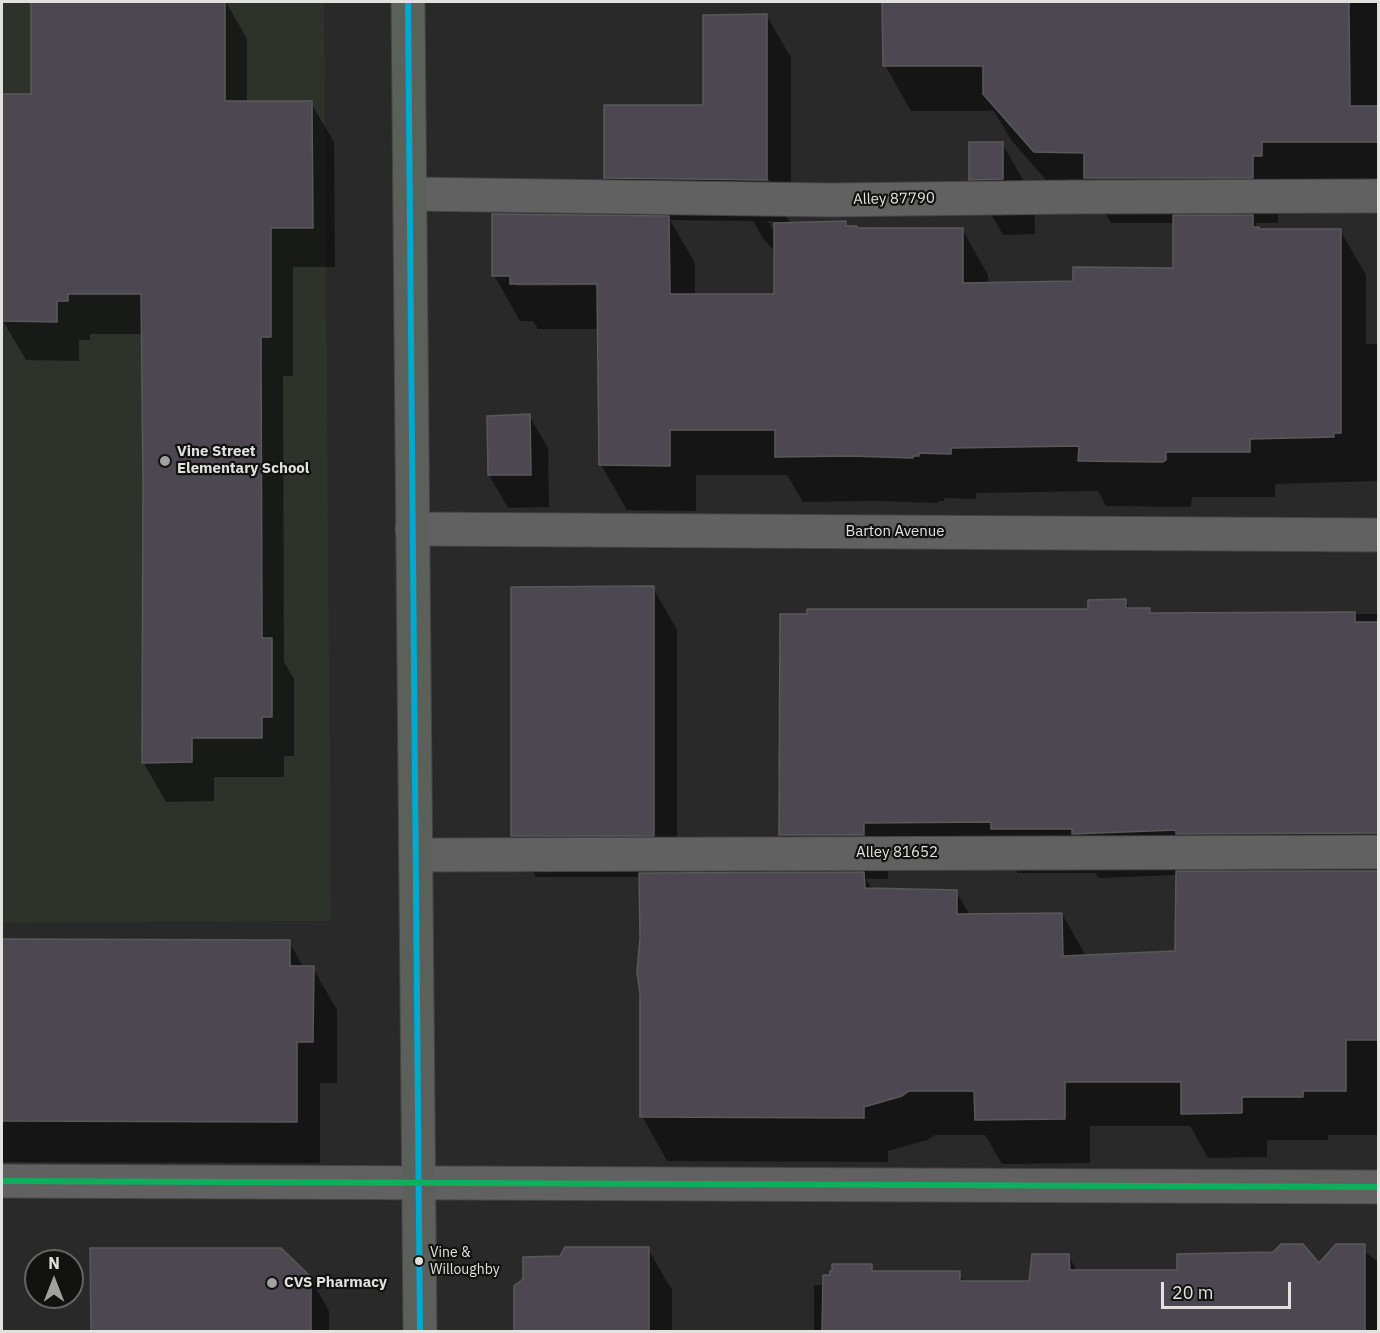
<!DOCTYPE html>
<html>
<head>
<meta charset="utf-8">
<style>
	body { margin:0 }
	#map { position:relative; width:1380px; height:1333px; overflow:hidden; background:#292929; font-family:"IBM Plex Sans",sans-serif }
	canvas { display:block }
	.frame { position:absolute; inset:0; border:3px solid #e1e2e0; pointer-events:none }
	.north { position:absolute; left:24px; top:1249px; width:60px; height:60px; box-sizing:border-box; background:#121211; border:2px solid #656564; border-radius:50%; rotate:0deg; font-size:16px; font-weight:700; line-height:24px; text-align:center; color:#e1e2e0 }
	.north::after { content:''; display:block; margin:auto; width:21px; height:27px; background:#a1a1a0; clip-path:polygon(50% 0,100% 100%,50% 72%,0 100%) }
	.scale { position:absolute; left:1161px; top:1282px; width:130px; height:27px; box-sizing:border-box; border:3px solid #e1e2e0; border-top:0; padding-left:8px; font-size:18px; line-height:21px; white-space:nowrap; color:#e1e2e0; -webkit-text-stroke:4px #121211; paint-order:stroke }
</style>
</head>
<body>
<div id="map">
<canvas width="1380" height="1333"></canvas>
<div class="frame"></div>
<div class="north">N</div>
<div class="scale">20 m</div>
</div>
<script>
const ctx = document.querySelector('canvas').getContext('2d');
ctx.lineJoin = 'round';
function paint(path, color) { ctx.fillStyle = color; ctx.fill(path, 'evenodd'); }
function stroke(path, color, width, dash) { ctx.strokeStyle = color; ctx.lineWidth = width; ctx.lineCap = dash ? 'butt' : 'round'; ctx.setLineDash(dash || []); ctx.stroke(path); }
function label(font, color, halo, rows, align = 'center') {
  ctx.font = font + ' "IBM Plex Sans",sans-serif'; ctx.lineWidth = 4.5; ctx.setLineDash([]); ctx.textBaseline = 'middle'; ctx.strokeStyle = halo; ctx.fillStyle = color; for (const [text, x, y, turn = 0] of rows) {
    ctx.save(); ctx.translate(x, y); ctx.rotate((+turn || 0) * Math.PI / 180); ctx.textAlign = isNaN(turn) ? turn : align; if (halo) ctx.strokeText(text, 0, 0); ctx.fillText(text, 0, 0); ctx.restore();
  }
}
const built = new Path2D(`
	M 2,2 L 324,2 L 331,921 L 2,923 Z`);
const shadow = new Path2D(`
	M 32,2 L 226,2 L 247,39 L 247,103 L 311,103 L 334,142 L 335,267 L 293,267 L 293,376 L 283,376 L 284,662 L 294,679 L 294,756 L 284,756 L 284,777 L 214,777 L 214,801 L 166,802 L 143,762 L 143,334 L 90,334 L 90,340 L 79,340 L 79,361 L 26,360 L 3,321 L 2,95 L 32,95 Z
	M 884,2 L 1378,2 L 1378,187 L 1278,201 L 1278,223 L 1255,223 L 1260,231 L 1340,230 L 1366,275 L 1366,344 L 1378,344 L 1378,481 L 1275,484 L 1275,497 L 1192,497 L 1191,506 L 1190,507 L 1106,506 L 1098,491 L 976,493 L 976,499 L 944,498 L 944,501 L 938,501 L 938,503 L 876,501 L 803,502 L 787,475 L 696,475 L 696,511 L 627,510 L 601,465 L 599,329 L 538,329 L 533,321 L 520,321 L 494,275 L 628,217 L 605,178 L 705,106 L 767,16 L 791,58 L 791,218 L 765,173 L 762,175 L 791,224 L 845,223 L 847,227 L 858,229 L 962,229 L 988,275 L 988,284 L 1074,283 L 1174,269 L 1174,223 L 1111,223 L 1097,198 L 1061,197 L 1011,140 L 994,111 L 911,111 L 885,65 ZM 670,220 L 753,221 L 764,240 L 776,252 L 776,296 L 695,296 L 695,263 ZM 768,221 L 776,222 L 776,235 ZM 605,282 L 605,285 L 517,286 L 517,283 Z
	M 1002,143 L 1034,199 L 1035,234 L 1003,235 L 971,179 Z
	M 529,415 L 548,448 L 549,507 L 508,508 L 489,475 L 489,417 Z
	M 653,588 L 677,630 L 677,874 L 804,874 L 781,835 L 1089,610 L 1125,601 L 1130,609 L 1150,609 L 1152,614 L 1378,614 L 1378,1135 L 1328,1135 L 1328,1140 L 1267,1140 L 1267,1157 L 1208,1158 L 1190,1126 L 1090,1126 L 1090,1163 L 1002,1164 L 985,1135 L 935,1135 L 927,1140 L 888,1151 L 888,1162 L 667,1161 L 642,1116 L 641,877 L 536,877 L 512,836 ZM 1014,866 L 1018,873 L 1095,873 L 1099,878 L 1177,875 L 1176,953 L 1086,956 L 1062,914 L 970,915 L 956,892 L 872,889 L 866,879 L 888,879 L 888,867 Z
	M 2,941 L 289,942 L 304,968 L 313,968 L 337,1010 L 337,1083 L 320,1083 L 320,1163 L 2,1162 Z
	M 1358,1246 L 1378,1262 L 1378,1332 L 814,1332 L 814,1285 L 824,1285 L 832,1276 L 871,1265 L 875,1273 L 959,1273 L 965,1283 L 1031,1283 L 1068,1255 L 1078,1272 L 1179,1272 L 1319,1265 Z
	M 648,1249 L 672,1290 L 672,1332 L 516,1332 L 561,1257 Z
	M 310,1278 L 329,1311 L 329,1332 L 92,1332 Z`);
const building = new Path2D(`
	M 31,2 L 225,2 L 225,101 L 312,101 L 313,228 L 271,228 L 271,337 L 261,337 L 262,638 L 272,638 L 272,717 L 262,717 L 262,738 L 192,738 L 192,762 L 142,763 L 143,483 L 141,294 L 68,294 L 68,301 L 57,301 L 57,322 L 2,321 L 2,94 L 31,94 Z
	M 882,2 L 1349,2 L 1350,106 L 1378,106 L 1378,142 L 1262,142 L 1262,156 L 1253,156 L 1253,178 L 1084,178 L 1084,153 L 1034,152 L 983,94 L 983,66 L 883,66 Z
	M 767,14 L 767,180 L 604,178 L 604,105 L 703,105 L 703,15 Z
	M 969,142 L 1003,142 L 1003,179 L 969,180 Z
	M 492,214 L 669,216 L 670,294 L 774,294 L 774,223 L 846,221 L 846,226 L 857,226 L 857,228 L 963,228 L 963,283 L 1073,281 L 1073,267 L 1173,268 L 1173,215 L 1253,215 L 1253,227 L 1259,227 L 1259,229 L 1341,229 L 1341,433 L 1334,433 L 1334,437 L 1250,439 L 1250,452 L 1166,452 L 1166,460 L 1163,462 L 1078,461 L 1079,446 L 951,448 L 951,454 L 919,453 L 919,456 L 913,456 L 913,458 L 849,456 L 775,457 L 775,430 L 670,430 L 670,466 L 599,465 L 597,284 L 510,284 L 510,276 L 492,276 Z
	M 530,414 L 531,475 L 488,475 L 487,416 Z
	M 654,586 L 654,836 L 511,836 L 511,587 Z
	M 1126,599 L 1126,608 L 1150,608 L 1150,613 L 1355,612 L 1355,622 L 1378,622 L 1378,833 L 1176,834 L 1176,830 L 1072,834 L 1072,829 L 991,829 L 991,822 L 864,823 L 864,835 L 779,835 L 780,614 L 807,614 L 807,609 L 1088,609 L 1088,600 Z
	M 1176,871 L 1378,871 L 1378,1040 L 1346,1040 L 1346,1091 L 1303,1091 L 1303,1097 L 1242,1097 L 1242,1113 L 1181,1114 L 1181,1082 L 1065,1082 L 1065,1119 L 975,1120 L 974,1091 L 909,1091 L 902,1096 L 864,1107 L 864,1118 L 640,1117 L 640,994 L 637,972 L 640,938 L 639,873 L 864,872 L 865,888 L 957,890 L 957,914 L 1062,913 L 1063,956 L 1175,951 Z
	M 2,939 L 290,940 L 290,966 L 314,966 L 313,1042 L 297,1042 L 297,1122 L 2,1121 Z
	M 1281,1244 L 1303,1244 L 1319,1263 L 1336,1244 L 1365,1244 L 1365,1332 L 822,1332 L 823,1275 L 830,1275 L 830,1271 L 832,1271 L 832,1264 L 872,1264 L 872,1271 L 960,1271 L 960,1281 L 1029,1281 L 1032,1254 L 1069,1254 L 1070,1270 L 1177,1270 L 1177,1254 L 1273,1252 Z
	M 565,1247 L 649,1247 L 649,1332 L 514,1332 L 514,1286 L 523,1279 L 523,1257 L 560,1256 Z
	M 90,1248 L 281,1248 L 311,1277 L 311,1332 L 91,1332 Z`);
const minor = new Path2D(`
	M 410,194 L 830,200 L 1075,197 L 1378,196
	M 412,529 L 1378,535
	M 416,855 L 1378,852
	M 2,1181 L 1378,1187`);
const major = new Path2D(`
	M 408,2 L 420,1332`);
const bus1 = new Path2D(`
	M 408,2 L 420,1332`);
const bus2 = new Path2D(`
	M 2,1181 L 1378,1187`);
const markers = [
	[165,461,6,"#a1a1a0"],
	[419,1261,5,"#e1e2e0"],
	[272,1283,6,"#a1a1a0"]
];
const busNames = [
	["Vine &",430,1253],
	["Willoughby",430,1270]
];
const streetNames = [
	["Alley 87790",894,199,-1],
	["Barton Avenue",895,532],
	["Alley 81652",897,853]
];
const poiNames = [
	["Vine Street",177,452],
	["Elementary School",177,469],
	["CVS Pharmacy",284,1283]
];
paint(built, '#2d322b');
paint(shadow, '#0007');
paint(building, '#4c4751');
stroke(building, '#595959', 1.5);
stroke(minor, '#434443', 35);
stroke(major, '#434443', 35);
stroke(minor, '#616161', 33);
stroke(major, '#5c605a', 33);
stroke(bus1, '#00a9ce', 6);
stroke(bus2, '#0daf5c', 6);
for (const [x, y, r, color] of markers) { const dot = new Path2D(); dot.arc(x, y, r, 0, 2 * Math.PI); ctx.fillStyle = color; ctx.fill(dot); stroke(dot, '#121211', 2); }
label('14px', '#e1e2e0', '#121211', busNames, 'left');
label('15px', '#e1e2e0', '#121211', streetNames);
label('bold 15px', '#e1e2e0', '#121211', poiNames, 'left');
</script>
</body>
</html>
